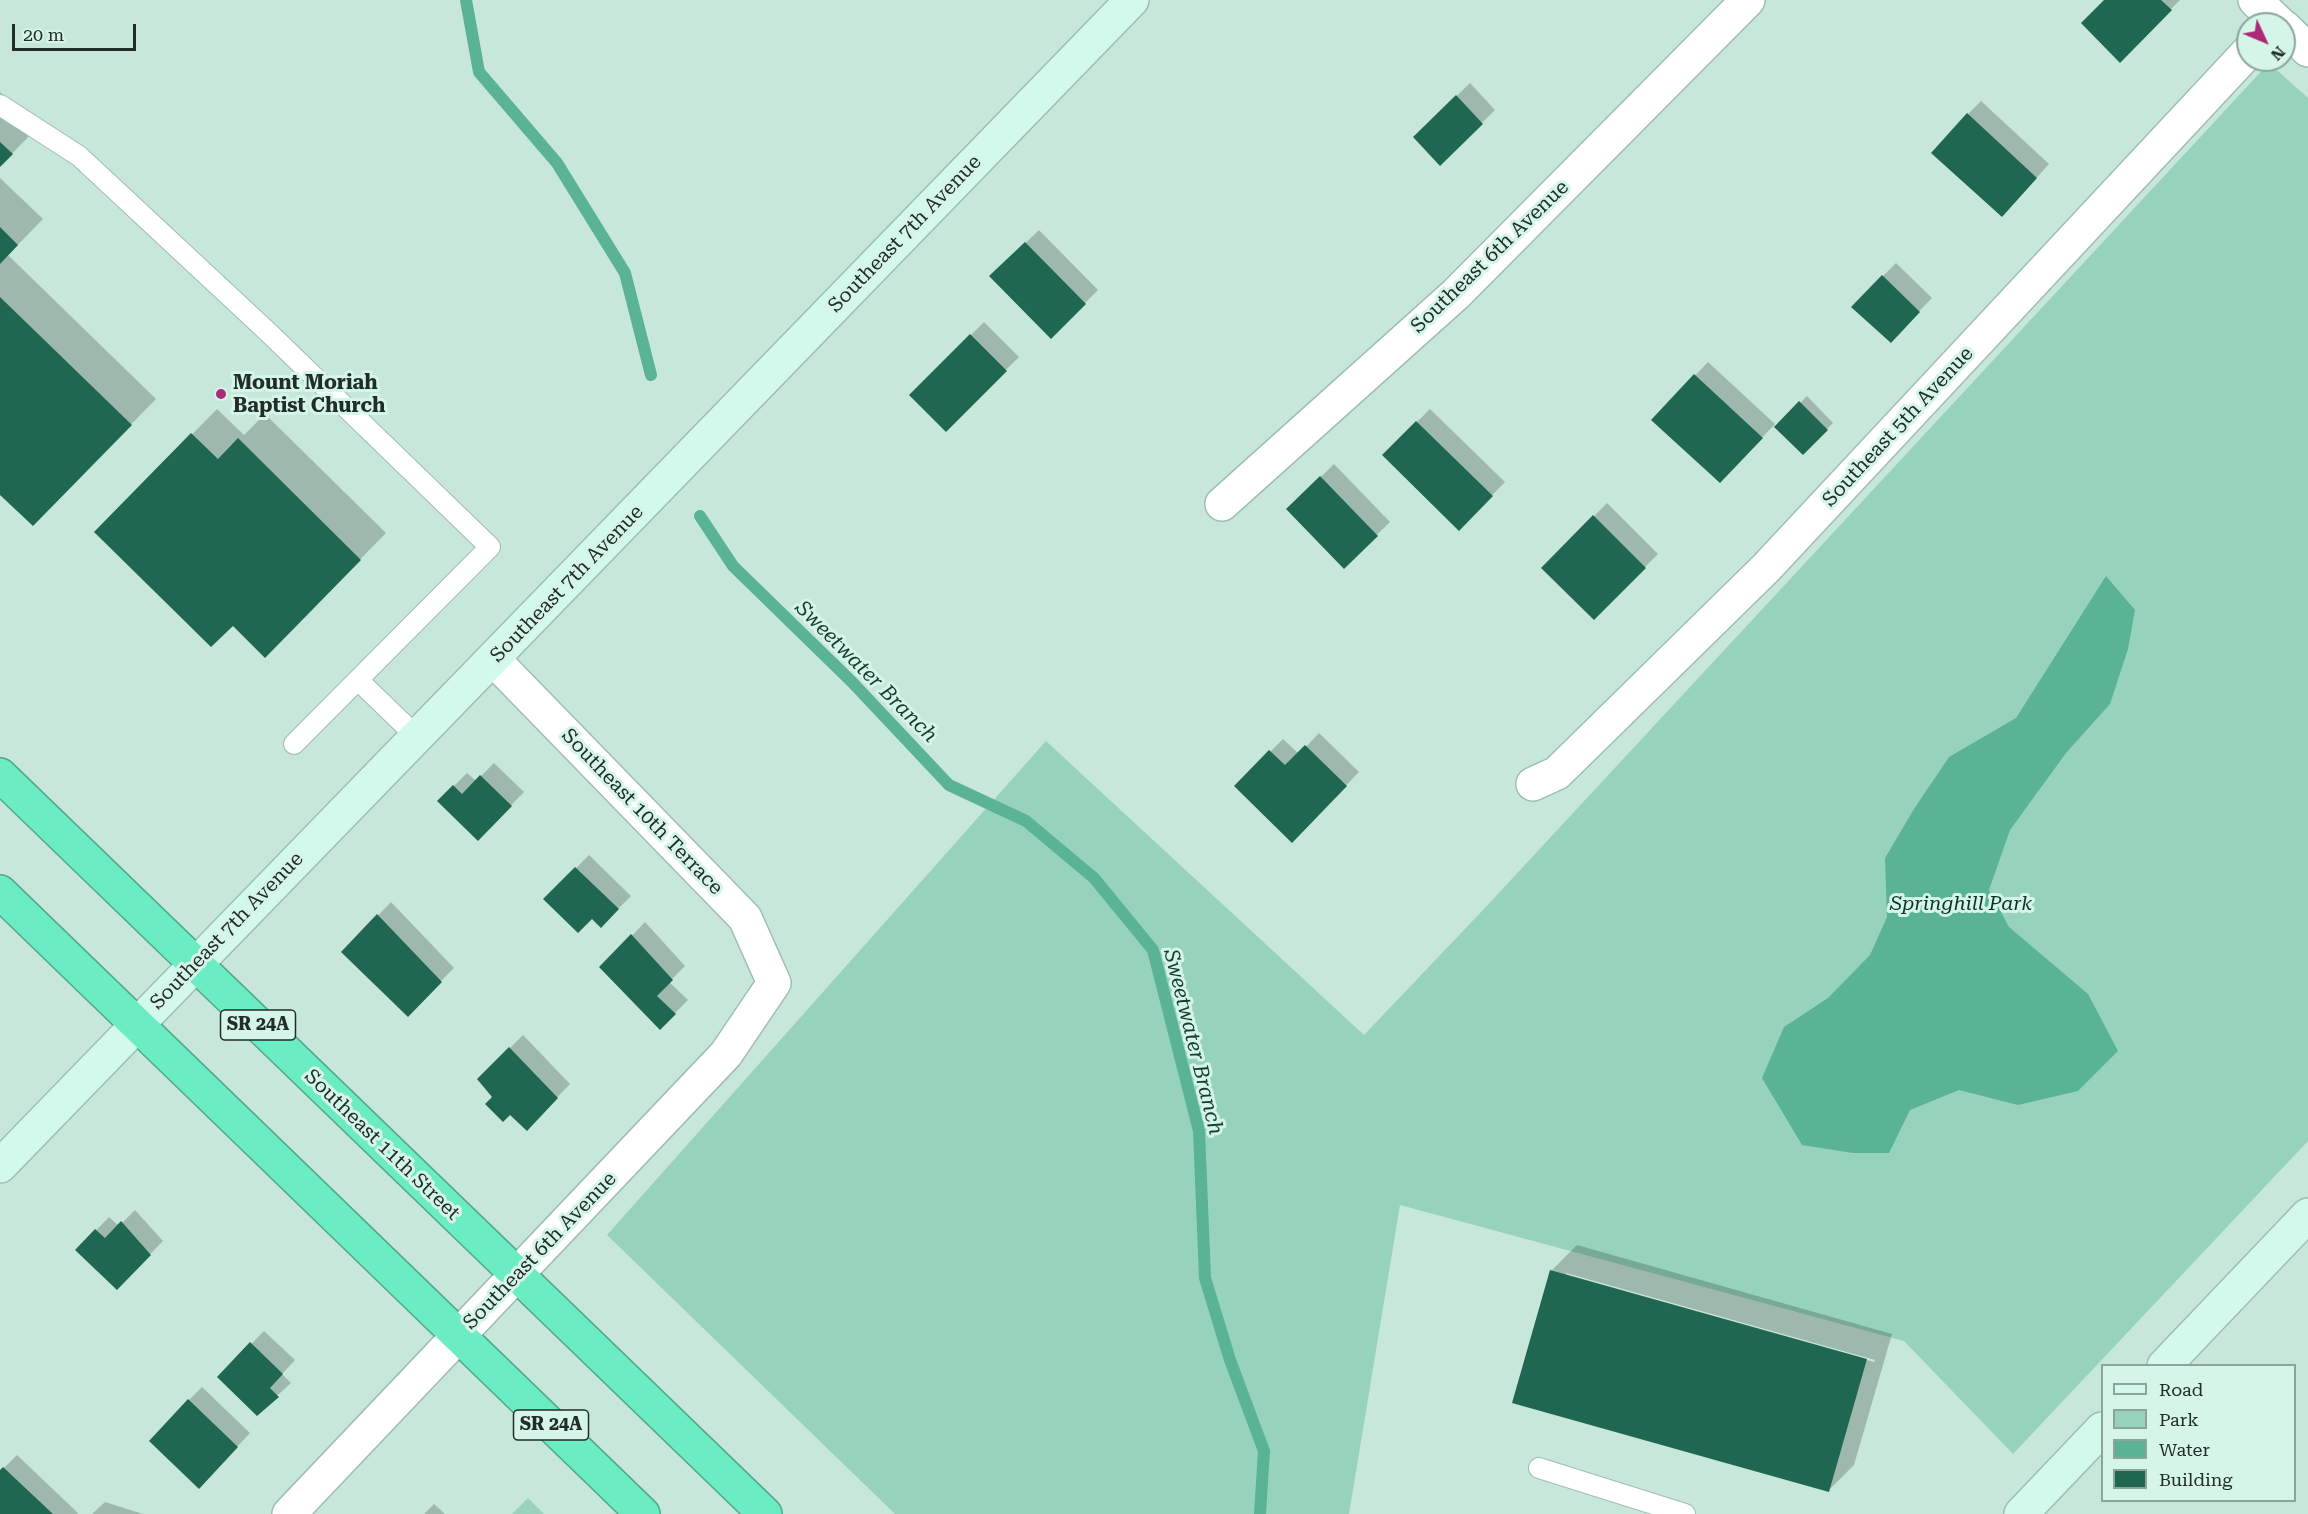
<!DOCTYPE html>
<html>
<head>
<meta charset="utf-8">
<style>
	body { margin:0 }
	#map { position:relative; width:2308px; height:1514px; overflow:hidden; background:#c7e7da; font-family:"Roboto Serif",serif }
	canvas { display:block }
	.legend { position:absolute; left:2101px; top:1364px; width:195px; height:138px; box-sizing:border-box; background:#d4f5e7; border:2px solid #8ca59b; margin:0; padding:8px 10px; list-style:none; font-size:18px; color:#212d28 }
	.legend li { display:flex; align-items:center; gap:12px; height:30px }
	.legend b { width:30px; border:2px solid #8ca59b }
	.north { position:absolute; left:2236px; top:12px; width:60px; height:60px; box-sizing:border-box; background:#d4f5e7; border:2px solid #8ca59b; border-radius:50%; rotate:134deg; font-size:16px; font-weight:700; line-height:24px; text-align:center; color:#212d28 }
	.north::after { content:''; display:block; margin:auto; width:21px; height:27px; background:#ab2a77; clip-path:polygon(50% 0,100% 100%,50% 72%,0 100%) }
	.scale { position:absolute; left:12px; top:24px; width:124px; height:27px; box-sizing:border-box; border:3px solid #212d28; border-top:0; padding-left:8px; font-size:18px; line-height:21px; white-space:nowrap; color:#212d28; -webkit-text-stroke:4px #d4f5e7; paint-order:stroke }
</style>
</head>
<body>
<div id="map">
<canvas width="2308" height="1514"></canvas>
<ul class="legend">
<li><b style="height:8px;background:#d3f9ed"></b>Road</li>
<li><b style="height:16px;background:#97d3bc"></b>Park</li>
<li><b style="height:16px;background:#59b394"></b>Water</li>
<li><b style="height:16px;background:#1f6751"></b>Building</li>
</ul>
<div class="north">N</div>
<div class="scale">20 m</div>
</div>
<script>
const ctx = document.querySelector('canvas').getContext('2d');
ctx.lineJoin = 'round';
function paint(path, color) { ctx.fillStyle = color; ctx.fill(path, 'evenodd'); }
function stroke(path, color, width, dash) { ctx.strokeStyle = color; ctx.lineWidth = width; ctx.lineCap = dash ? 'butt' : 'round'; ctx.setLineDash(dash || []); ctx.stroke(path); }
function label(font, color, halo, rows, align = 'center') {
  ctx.font = font + ' "Roboto Serif",serif'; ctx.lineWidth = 6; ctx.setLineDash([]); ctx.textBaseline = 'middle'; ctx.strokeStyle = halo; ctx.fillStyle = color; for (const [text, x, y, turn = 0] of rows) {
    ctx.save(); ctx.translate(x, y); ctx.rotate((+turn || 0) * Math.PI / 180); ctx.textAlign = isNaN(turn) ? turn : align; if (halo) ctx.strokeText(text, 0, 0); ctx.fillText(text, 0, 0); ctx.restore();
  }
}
const green = new Path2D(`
	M 2269,63 L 2308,98 L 2308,1141 L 2013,1454 L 1904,1341 L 1400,1205 L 1349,1514 L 895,1514 L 607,1235 L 1046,741 L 1364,1035 L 1483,910 Z
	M 528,1498 L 544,1514 L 512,1514 Z`);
const water = new Path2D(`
	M 2106,576 L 2135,610 L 2128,649 L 2110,704 L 2066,753 L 2010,830 L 1989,890 L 2009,927 L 2088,994 L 2118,1051 L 2078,1091 L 2018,1105 L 1959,1090 L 1910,1110 L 1889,1153 L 1853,1153 L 1802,1145 L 1762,1078 L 1784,1027 L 1828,998 L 1870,955 L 1887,917 L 1885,858 L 1914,809 L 1949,757 L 2016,718 Z`);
const shadow = new Path2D(`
	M 2106,0 L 2180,0 L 2120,60 Z
	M 1470,83 L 1495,110 L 1440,164 L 1415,137 Z
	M 0,92 L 37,128 L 0,166 Z
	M 1981,101 L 2049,164 L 2015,202 L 1968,114 Z
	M 0,178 L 43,219 L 8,255 L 156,399 L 58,499 L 0,493 Z
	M 1039,230 L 1098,290 L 1051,337 L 991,276 Z
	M 1896,263 L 1932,298 L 1903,328 L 1883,276 Z
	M 984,322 L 1019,357 L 946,429 L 911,395 Z
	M 1708,362 L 1775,424 L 1733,468 L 1653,420 Z
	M 1807,396 L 1833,423 L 1803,453 L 1776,427 Z
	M 217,409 L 244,435 L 265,414 L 386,533 L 265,656 L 233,624 L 96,532 Z
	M 1430,409 L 1505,482 L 1459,529 L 1384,455 Z
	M 1334,464 L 1390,522 L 1344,567 L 1288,509 Z
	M 1607,503 L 1658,554 L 1594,618 L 1543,568 Z
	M 1319,733 L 1359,772 L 1292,841 L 1236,786 L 1283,739 L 1299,754 Z
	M 494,763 L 524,792 L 478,839 L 439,801 L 467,773 L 476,781 Z
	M 589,855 L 631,896 L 601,926 L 592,917 L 546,899 Z
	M 391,902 L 454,968 L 408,1014 L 343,952 Z
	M 645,922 L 685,966 L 669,982 L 688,1000 L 660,1028 L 602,967 Z
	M 523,1035 L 570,1084 L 527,1129 L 494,1097 L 479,1079 Z
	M 135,1210 L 163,1241 L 117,1288 L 77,1250 L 109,1217 L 119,1226 Z
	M 1577,1245 L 1892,1334 L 1854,1465 L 1828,1491 L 1552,1270 ZM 1566,1273 L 1875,1360 L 1874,1362 L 1566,1276 Z
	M 264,1331 L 295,1360 L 282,1374 L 291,1383 L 257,1414 L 219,1377 Z
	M 202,1387 L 250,1433 L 212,1474 L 189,1400 Z
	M 17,1455 L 78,1513 L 77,1514 L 0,1514 L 0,1472 Z
	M 105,1502 L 143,1514 L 92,1514 Z
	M 434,1504 L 445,1514 L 424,1514 Z`);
const stream = new Path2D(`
	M 466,0 L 479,72 L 557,163 L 625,273 L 651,375
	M 700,516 L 733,566 L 852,682 L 949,785 L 1026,821 L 1094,878 L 1153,950 L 1199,1131 L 1205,1278 L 1230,1360 L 1264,1451 L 1260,1514`);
const building = new Path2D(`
	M 2104,0 L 2161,0 L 2172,10 L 2120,63 L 2081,23 Z
	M 1456,95 L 1483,124 L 1440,166 L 1413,137 Z
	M 1967,113 L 2037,178 L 2002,217 L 1931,153 Z
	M 0,142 L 13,154 L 0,167 Z
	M 0,227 L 18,245 L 0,264 Z
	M 1025,242 L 1086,304 L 1051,339 L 989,276 Z
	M 1882,275 L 1920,312 L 1891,343 L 1851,307 Z
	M 0,297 L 132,425 L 33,526 L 0,495 Z
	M 970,334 L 1007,371 L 946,432 L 909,395 Z
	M 1694,374 L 1763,438 L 1720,483 L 1651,420 Z
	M 1799,401 L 1828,430 L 1803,455 L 1774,427 Z
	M 1416,421 L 1493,496 L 1459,531 L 1382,455 Z
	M 191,433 L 218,459 L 238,438 L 361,560 L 265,658 L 233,626 L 211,647 L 94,532 Z
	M 1320,476 L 1378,536 L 1344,569 L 1286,509 Z
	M 1593,515 L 1646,568 L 1594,620 L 1541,568 Z
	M 1305,745 L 1347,786 L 1292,843 L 1234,786 L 1269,750 L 1285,765 Z
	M 480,775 L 512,806 L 478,841 L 437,801 L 453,785 L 462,794 Z
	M 575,867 L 619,909 L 601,928 L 592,919 L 578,933 L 543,899 Z
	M 377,914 L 442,982 L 408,1017 L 341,952 Z
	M 631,934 L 673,980 L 657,996 L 676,1014 L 660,1030 L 599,967 Z
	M 509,1047 L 558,1098 L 527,1131 L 510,1115 L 503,1122 L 485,1104 L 492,1097 L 477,1079 Z
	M 121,1221 L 151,1255 L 117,1290 L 75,1250 L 95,1229 L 105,1238 Z
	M 1550,1270 L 1867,1359 L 1829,1492 L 1512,1403 Z
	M 250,1342 L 283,1374 L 270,1388 L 279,1397 L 257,1416 L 217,1377 Z
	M 188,1399 L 238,1447 L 199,1489 L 149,1441 Z
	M 3,1467 L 53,1514 L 0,1514 L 0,1470 Z`);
const lane = new Path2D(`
	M 0,105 L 79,156 L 269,333 L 490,547 L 294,744
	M 358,680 L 417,737
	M 1539,1468 L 1685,1514`);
const street = new Path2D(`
	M 2255,0 L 2280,24
	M 2284,27 L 2308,50
	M 1222,504 L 1456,294 L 1748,0
	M 1533,784 L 1557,773 L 1766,568 L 2248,52
	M 289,1514 L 726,1054 L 774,983 L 745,918 L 493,659`);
const secondary = new Path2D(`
	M 0,1166 L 1132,0
	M 2164,1366 L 2308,1215
	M 2021,1514 L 2102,1429`);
const highway = new Path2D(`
	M 0,775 L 765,1514
	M 0,892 L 643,1514`);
const markers = [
	[221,394,6,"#ab2a77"]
];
const shields = [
	[258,1025,75],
	[551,1425,75]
];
const shieldNames = [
	["SR 24A",258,1025],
	["SR 24A",551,1425]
];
const streetNames = [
	["Southeast 7th Avenue",905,234,-46],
	["Southeast 6th Avenue",1490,257,-44],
	["Southeast 5th Avenue",1898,427,-47],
	["Southeast 7th Avenue",567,584,-46],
	["Southeast 10th Terrace",642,812,46],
	["Southeast 7th Avenue",227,931,-46],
	["Southeast 11th Street",382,1145,44],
	["Southeast 6th Avenue",540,1251,-46]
];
const poiNames = [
	["Mount Moriah",233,383],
	["Baptist Church",233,406]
];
const parkNames = [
	["Springhill Park",1961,904]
];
const waterNames = [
	["Sweetwater Branch",866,672,45],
	["Sweetwater Branch",1193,1042,76]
];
paint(green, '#97d3bc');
paint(water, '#59b394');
paint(shadow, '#0003');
stroke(stream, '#59b394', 12);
paint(building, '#1f6751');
stroke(lane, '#9fbeb1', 22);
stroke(street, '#9fbeb1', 36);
stroke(secondary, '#9fbeb1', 36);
stroke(highway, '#51a98c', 36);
stroke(lane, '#fff', 20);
stroke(street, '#fff', 33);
stroke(secondary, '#d3f9ed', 33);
stroke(highway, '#6becc2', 33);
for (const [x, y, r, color] of markers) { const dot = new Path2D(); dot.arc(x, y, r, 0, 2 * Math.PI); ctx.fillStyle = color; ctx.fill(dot); stroke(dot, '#d4f5e7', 2); }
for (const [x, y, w] of shields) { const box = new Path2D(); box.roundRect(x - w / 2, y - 15, w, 30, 4.5); ctx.fillStyle = '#d4f5e7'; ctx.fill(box); stroke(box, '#212d28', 1.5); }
label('bold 18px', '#212d28', null, shieldNames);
label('20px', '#212d28', '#d4f5e7', streetNames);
label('bold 20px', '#212d28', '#d4f5e7', poiNames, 'left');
label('italic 20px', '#0a3428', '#d4f5e7', parkNames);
label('italic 21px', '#153d30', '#d4f5e7', waterNames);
</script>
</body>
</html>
